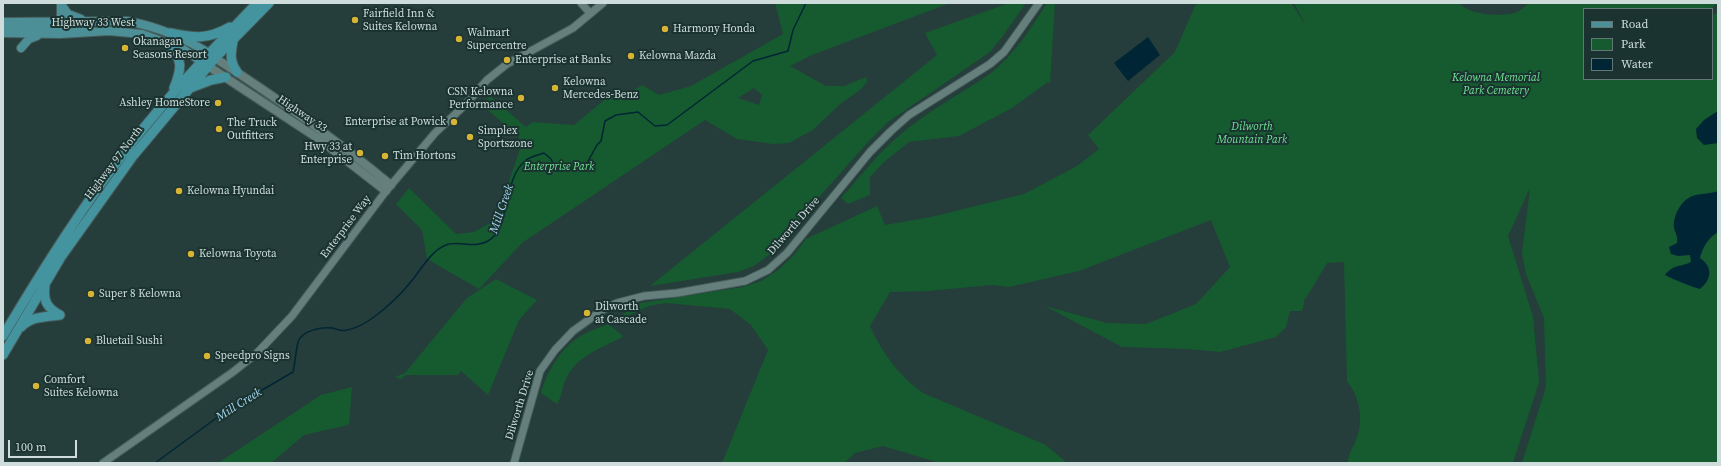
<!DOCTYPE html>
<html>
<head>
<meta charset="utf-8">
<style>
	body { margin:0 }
	#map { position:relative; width:1721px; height:466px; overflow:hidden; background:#253d3b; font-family:"Source Serif 4",serif }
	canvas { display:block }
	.frame { position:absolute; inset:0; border:4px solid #cedddb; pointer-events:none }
	.legend { position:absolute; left:1583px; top:8px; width:130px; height:72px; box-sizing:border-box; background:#1a3331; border:1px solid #627775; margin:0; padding:5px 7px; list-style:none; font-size:12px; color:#cedddb }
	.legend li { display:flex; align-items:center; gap:8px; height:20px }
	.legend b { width:20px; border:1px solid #627775 }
	.scale { position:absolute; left:8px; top:440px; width:69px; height:18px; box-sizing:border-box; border:2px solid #cedddb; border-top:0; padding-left:5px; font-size:12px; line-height:14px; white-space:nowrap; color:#cedddb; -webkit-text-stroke:3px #1a3331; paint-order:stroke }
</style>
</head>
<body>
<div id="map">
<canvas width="1721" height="466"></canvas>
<div class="frame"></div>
<ul class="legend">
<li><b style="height:5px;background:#4c8f97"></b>Road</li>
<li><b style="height:11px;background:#165b2f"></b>Park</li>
<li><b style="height:11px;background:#002635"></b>Water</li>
</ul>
<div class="scale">100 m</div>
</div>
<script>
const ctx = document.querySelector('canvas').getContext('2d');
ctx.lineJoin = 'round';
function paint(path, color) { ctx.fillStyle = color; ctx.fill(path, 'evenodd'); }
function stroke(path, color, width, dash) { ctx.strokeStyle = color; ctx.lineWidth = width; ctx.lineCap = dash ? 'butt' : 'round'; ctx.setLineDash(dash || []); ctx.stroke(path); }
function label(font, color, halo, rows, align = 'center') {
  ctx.font = font + ' "Source Serif 4",serif'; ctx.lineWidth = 4; ctx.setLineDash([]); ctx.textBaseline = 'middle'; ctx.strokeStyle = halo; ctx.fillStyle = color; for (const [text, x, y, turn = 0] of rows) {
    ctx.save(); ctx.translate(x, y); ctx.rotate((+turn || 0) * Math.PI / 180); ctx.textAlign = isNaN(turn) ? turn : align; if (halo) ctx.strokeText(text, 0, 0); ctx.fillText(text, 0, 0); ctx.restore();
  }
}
const green = new Path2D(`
	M 775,3 L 950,3 L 812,55 L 790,66 L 826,86 L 844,86 L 866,77 L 867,82 L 860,90 L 839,105 L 813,130 L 789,143 L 773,144 L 737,139 L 705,120 L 522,243 L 479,289 L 427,259 L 422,230 L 396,204 L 409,188 L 456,234 L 474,232 L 496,220 L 520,149 L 519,137 L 482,105 L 490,96 L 526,127 L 533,122 L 574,125 L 609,96 L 636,89 L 642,85 L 659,95 L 691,86 L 783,34 ZM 754,88 L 762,95 L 759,105 L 738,98 Z
	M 1009,3 L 1026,3 L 1002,37 L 990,52 L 888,122 L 868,142 L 805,213 L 774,251 L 754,266 L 738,272 L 650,286 L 937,55 L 925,33 Z
	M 1047,3 L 1055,3 L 1050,84 L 1048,82 L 1012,108 L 959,136 L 909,142 L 884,162 L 870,177 L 870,195 L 848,204 L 841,198 C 860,177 878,153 900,135 C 927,111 961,94 991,73 C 1014,55 1031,28 1047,3 Z
	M 1199,3 L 1289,3 L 1292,4 L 1307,28 L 1294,3 L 1458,3 C 1462,6 1467,9 1472,11 C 1482,15 1510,17 1519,11 C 1522,9 1525,6 1529,3 L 1718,3 L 1710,9 L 1584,9 L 1584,79 L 1712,79 L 1712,16 L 1718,12 L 1718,463 L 1522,463 L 1546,387 L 1544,318 L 1526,274 L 1522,253 L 1530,188 L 1508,236 L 1533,317 L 1539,382 L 1513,463 L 1348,463 C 1348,452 1352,450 1356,440 C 1364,420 1360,398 1347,381 L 1344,262 L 1327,263 L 1308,295 L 1304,300 L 1303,309 L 1302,309 L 1302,311 L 1290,311 L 1286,327 L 1276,337 L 1220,352 L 1188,349 L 1122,347 L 1045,306 L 1107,323 L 1146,324 L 1196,304 L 1230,267 L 1211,220 L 1079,271 L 1009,287 L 992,285 L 928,291 L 890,292 L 870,326 C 883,354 898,375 923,393 L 1046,445 L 1067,463 L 940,463 L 883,446 L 855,453 L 844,463 L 722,463 L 768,350 L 751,325 L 730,309 L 666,303 L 649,306 L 627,316 L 625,324 L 618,318 L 620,316 L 641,303 L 743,287 L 761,281 L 778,270 L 794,255 L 806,239 L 877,206 L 885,225 L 931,217 L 1024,194 L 1077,166 L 1099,149 L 1088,135 L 1175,52 L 1195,6 Z
	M 496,279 L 537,300 L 519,320 L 488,395 L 461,371 L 458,375 L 406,375 L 401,379 L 395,377 L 405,373 L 467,298 Z
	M 608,324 L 623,336 L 621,338 C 599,349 575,357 565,381 C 562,388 561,399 557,404 L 541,393 C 547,372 560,349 579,337 C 588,331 599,328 608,324 Z
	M 352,387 L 349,423 L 348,425 L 304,435 L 271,463 L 218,463 L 321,395 Z`);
const water = new Path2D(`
	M 1148,37 L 1160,55 L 1128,81 L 1114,63 Z
	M 1718,111 L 1718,143 L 1704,145 L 1697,138 L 1696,129 L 1704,120 Z
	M 1718,191 L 1718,232 C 1709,237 1702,248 1700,258 C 1713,267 1712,279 1700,289 C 1689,286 1675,280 1665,275 C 1673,264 1682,267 1691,262 L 1690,255 L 1678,256 L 1671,254 L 1669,247 L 1677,243 C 1679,235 1672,230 1674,222 C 1676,210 1684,197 1696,195 C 1704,193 1710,194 1718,191 Z`);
const stream = new Path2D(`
	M 155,463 L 226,411 L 293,372 C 295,363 296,350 298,342 C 302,330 322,327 332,328 C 338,329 341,332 347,330 C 357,328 366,323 374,317 C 386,308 400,295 409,284 C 420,272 430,251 446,245 C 457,240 475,249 488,241 C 512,227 502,180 525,161 C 529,157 538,155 544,153 L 551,159 L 557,171 L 570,170 L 587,163 L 597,145 L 601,141 L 605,121 L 616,115 L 638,112 L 655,126 L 667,125 L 753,61 L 788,51 L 793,30 L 806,3`);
const tertiary = new Path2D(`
	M 581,3 L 590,13
	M 103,463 L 233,372 L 257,353 L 292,316 L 386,191 L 435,133 L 465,105 L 487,80 L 507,64 L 573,28 L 603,3
	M 514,463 L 540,371 L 555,350 L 573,331 L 604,309 L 617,303 L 644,296 L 677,293 L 745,281 L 768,270 L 787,253 L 870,152 L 891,131 L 909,115 L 990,64 L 1004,52 L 1039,3`);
const secondary = new Path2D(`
	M 215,58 C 277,98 334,138 391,185
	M 208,66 L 319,139 L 386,191`);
const primary = new Path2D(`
	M 61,4 L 68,14 L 81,19
	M 3,22 L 127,21 C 159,27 186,38 213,56
	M 7,28 L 55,27 L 61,21 L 61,4
	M 59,29 L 87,25
	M 3,33 L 60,34 L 109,31 L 142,34 L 183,49 L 206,65
	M 21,48 L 29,39 L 37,36`);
const trunk = new Path2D(`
	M 170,33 C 194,38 207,40 230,27
	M 233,41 C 231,53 229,61 237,72
	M 168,43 C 183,60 182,68 174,88
	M 190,88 L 211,80 L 226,77
	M 45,286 C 43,301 47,308 60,315
	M 21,327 C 32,316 45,317 60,315
	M 3,336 C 43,269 85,202 134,140 C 172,92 215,47 257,3
	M 3,355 L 61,257 L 133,156 L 215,58 L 269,3`);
const markers = [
	[355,20,4,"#d8b434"],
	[665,29,4,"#d8b434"],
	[459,39,4,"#d8b434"],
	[125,48,4,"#d8b434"],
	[631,56,4,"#d8b434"],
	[507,60,4,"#d8b434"],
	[555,88,4,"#d8b434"],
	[521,98,4,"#d8b434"],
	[218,103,4,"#d8b434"],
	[454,122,4,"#d8b434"],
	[219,129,4,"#d8b434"],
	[470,137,4,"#d8b434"],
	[360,153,4,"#d8b434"],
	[385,156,4,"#d8b434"],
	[179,191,4,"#d8b434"],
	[191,254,4,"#d8b434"],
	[91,294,4,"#d8b434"],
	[587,313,4,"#d8b434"],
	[88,341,4,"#d8b434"],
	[207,356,4,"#d8b434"],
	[36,386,4,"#d8b434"]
];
const poiNames = [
	["Fairfield Inn &",363,14],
	["Suites Kelowna",363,27],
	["Harmony Honda",673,29],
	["Walmart",467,33],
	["Supercentre",467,46],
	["Okanagan",133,42],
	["Seasons Resort",133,55],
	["Kelowna Mazda",639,56],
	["Enterprise at Banks",515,60],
	["Kelowna",563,82],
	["Mercedes-Benz",563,95],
	["CSN Kelowna",513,92,"right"],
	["Performance",513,105,"right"],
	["Ashley HomeStore",210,103,"right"],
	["Enterprise at Powick",446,122,"right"],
	["The Truck",227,123],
	["Outfitters",227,136],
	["Simplex",478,131],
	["Sportszone",478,144],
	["Hwy 33 at",352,147,"right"],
	["Enterprise",352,160,"right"],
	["Tim Hortons",393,156],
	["Kelowna Hyundai",187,191],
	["Kelowna Toyota",199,254],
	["Super 8 Kelowna",99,294],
	["Dilworth",595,307],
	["at Cascade",595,320],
	["Bluetail Sushi",96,341],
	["Speedpro Signs",215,356],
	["Comfort",44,380],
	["Suites Kelowna",44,393]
];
const streetNames = [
	["Highway 33 West",93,23],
	["Highway 33",302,114,34],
	["Highway 97 North",114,163,-53],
	["Dilworth Drive",794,226,-49],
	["Enterprise Way",346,227,-53],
	["Dilworth Drive",520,405,-73]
];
const parkNames = [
	["Kelowna Memorial",1496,78],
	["Park Cemetery",1496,91],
	["Dilworth",1252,127],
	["Mountain Park",1252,140],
	["Enterprise Park",559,167]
];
const waterNames = [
	["Mill Creek",502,209,-71],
	["Mill Creek",239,405,-32]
];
paint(green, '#165b2f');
paint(water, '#002635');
stroke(stream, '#002635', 1.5);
stroke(tertiary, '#465c5a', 9);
stroke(secondary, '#465c5a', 10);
stroke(primary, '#465c5a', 10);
stroke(trunk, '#465c5a', 11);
stroke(tertiary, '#657f7d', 7);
stroke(secondary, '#657f7d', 8);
stroke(primary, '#4c8f97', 8);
stroke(trunk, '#4494a0', 9);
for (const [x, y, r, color] of markers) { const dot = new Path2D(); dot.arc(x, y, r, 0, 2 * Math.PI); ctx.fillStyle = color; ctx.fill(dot); stroke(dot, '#1a3331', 1.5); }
label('11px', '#cedddb', '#1a3331', poiNames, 'left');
label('11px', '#cedddb', '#1a3331', streetNames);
label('italic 11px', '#71e392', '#1a3331', parkNames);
label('italic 12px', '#a8daf2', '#1a3331', waterNames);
</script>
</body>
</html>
